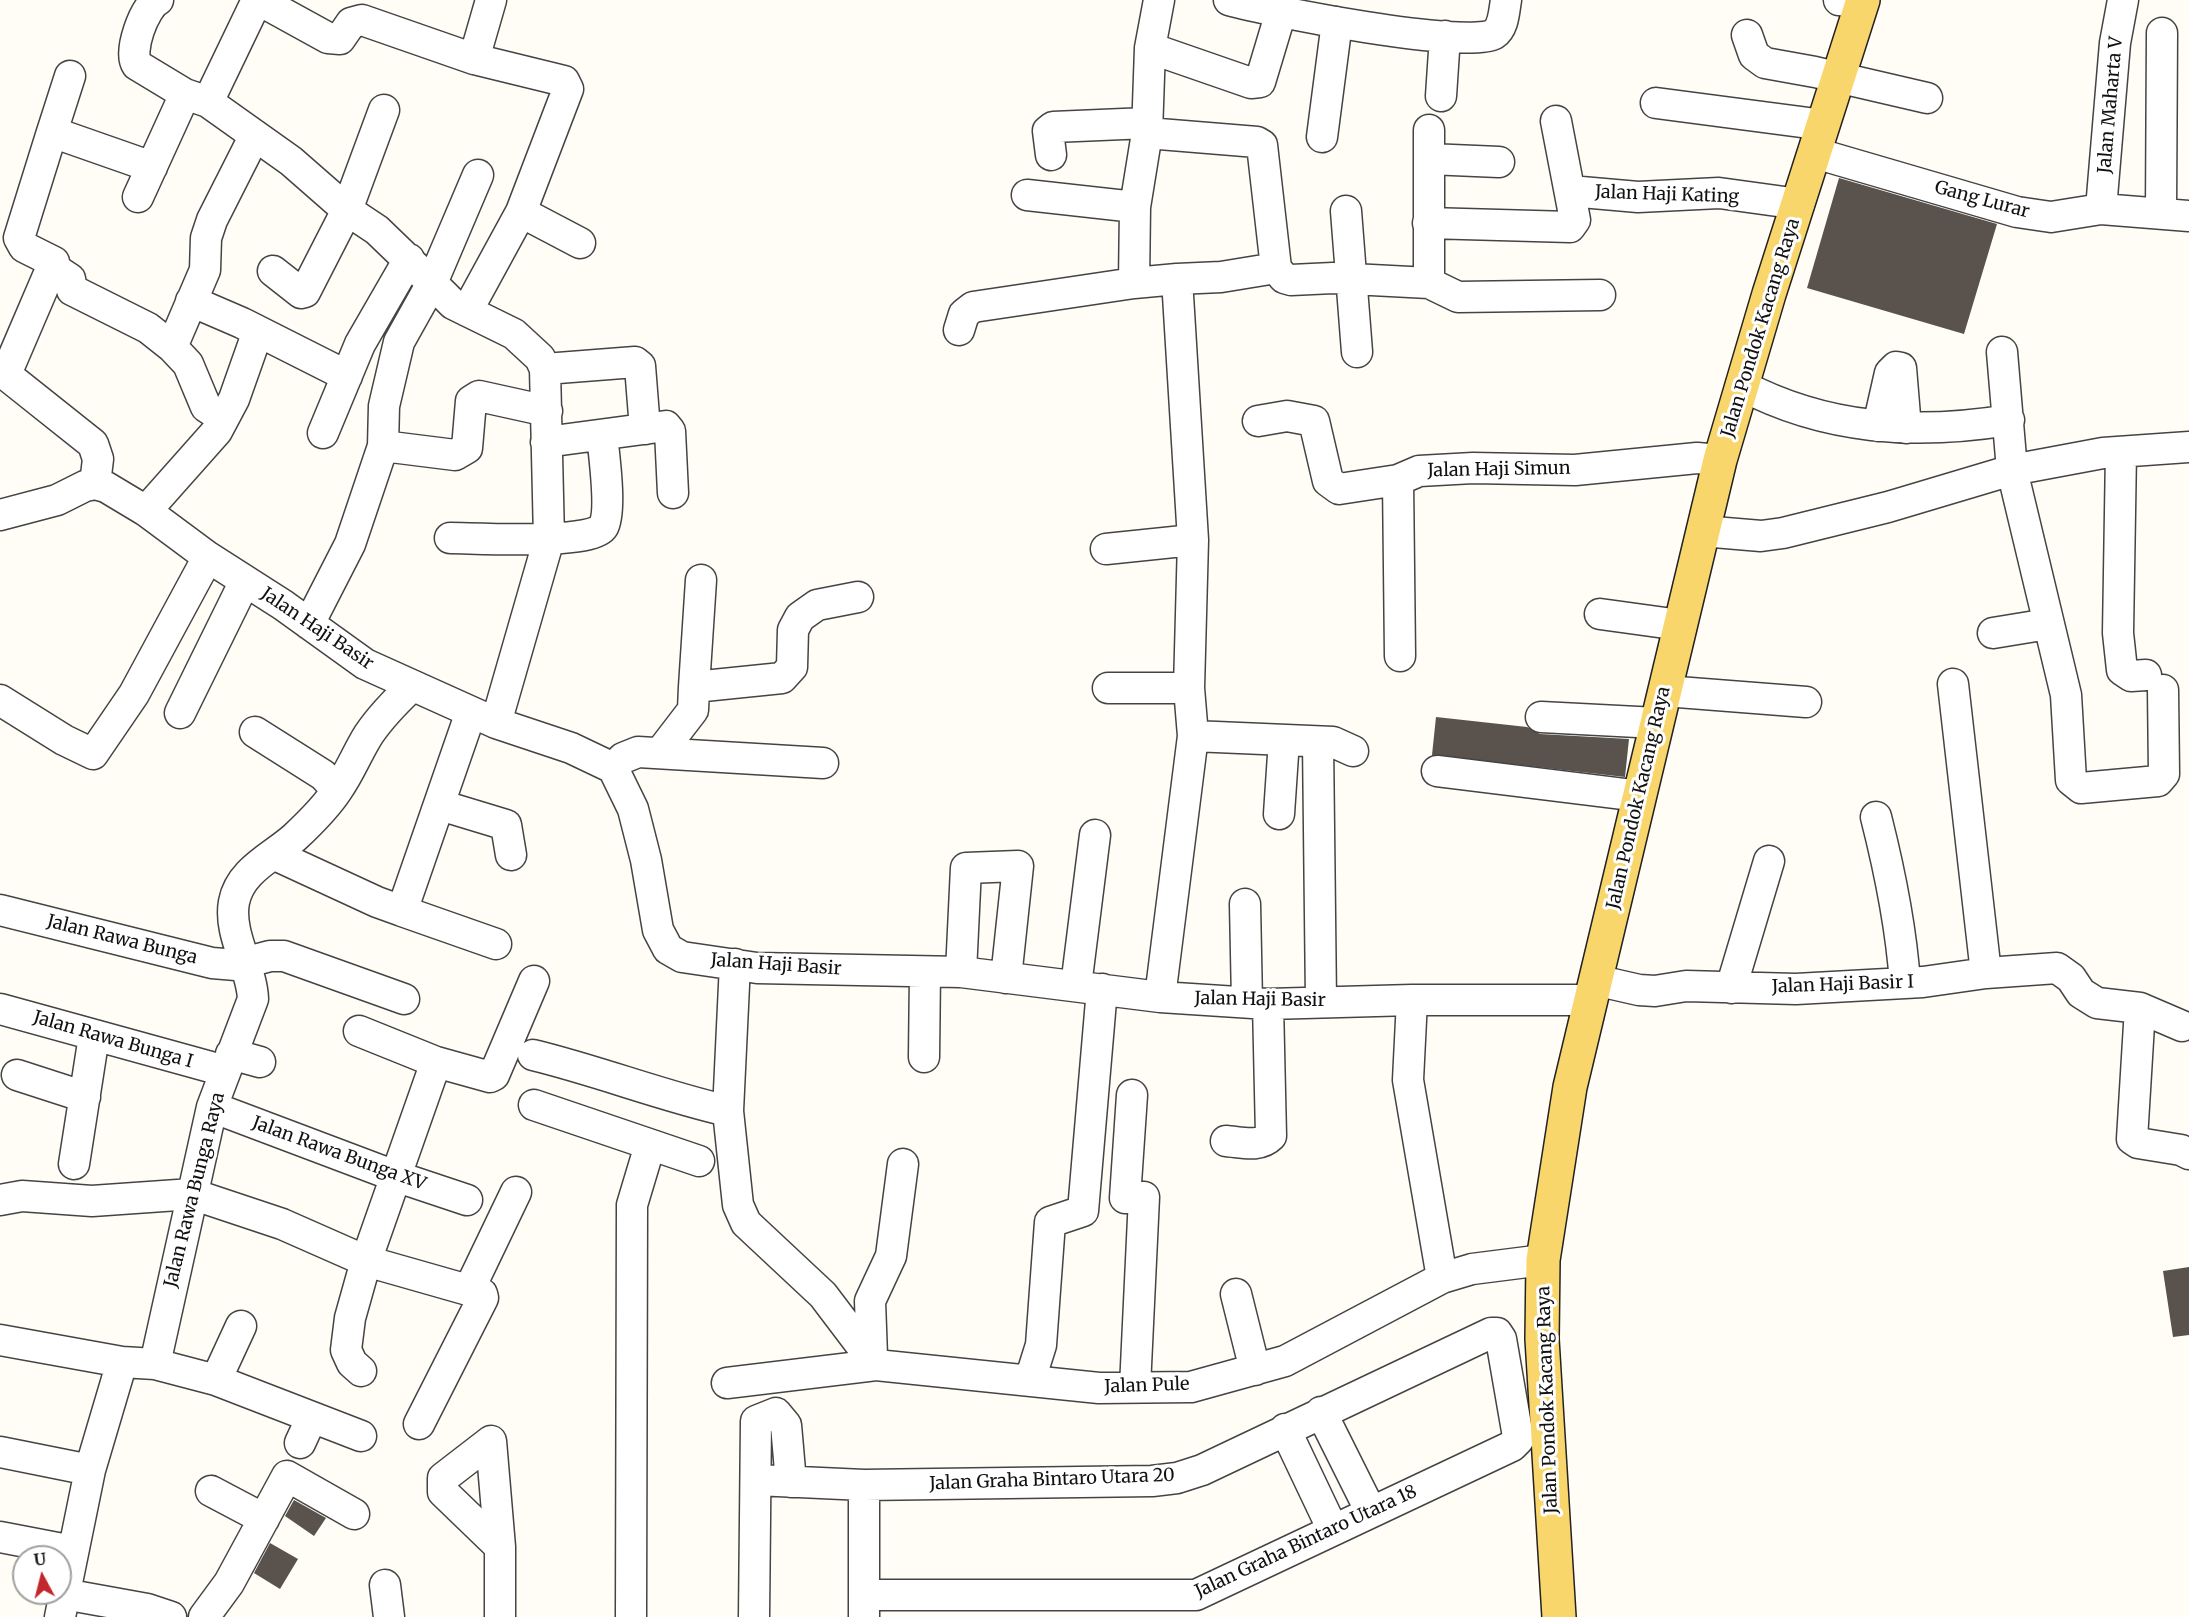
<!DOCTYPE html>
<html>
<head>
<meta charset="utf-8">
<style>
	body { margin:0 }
	#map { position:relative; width:2189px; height:1617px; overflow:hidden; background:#fffdf5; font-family:Merriweather,serif }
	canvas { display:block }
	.north { position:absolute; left:12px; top:1545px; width:60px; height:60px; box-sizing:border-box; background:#fff; border:2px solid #a0a0a0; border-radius:50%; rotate:353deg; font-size:16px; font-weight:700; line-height:24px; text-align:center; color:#111 }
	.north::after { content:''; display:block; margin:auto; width:21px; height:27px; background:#c4262e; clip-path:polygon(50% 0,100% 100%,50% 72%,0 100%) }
</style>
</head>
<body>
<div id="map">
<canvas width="2189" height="1617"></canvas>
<div class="north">U</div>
</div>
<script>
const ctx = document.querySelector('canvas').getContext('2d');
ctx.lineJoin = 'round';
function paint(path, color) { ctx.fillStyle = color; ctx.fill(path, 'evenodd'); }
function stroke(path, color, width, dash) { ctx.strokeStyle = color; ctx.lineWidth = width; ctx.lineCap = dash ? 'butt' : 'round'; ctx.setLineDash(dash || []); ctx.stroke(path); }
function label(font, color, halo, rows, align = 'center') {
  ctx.font = font + ' Merriweather,serif'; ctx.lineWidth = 6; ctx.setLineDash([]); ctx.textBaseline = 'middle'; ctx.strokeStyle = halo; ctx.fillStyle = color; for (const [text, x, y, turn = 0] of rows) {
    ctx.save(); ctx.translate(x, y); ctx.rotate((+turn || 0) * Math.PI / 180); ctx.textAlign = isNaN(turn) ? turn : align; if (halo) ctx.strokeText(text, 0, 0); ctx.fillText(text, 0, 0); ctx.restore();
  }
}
const building = new Path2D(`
	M 1839,178 L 1997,224 L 1964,334 L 1807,288 Z
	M 1436,717 L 1527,727 L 1540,734 L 1629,739 L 1625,777 L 1432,755 Z
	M 2189,1267 L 2189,1335 L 2173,1337 L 2163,1271 Z
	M 294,1500 L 326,1518 L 314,1536 L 285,1516 Z
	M 270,1543 L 298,1559 L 280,1589 L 254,1573 Z`);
const minor = new Path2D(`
	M 158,0 C 144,7 128,52 137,65 L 185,94
	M 259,0 L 328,38 L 340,39 L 351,23 L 362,20 L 474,59
	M 1159,0 L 1150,48 L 1147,133 L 1135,207 L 1134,283 L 1177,279 L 1193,540 L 1189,688 L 1193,736 L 1160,997
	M 1229,0 C 1268,11 1467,50 1494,34 C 1504,27 1504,11 1506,0
	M 1839,0 L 1862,2
	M 1747,35 L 1754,55 L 1765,63 L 1815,72 L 1927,98
	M 1150,48 L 1251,83 L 1260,82 L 1281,12
	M 1441,96 L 1445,36
	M 208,102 L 257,0
	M 1656,103 L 1824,125
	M 52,132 L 70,76
	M 1147,133 L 1257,142 L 1262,145 L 1276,268
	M 1322,137 L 1337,22
	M 1815,153 L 2017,212 L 2051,217 L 2101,209 L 2189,216
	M 1051,155 L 1048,131 L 1053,127 L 1147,123
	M 1429,159 L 1499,162
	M 478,175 L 432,283 L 453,304 L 514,334 L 540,358 L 545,369 L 549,539 L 496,723
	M 1570,191 L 1638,197 L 1719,193 L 1799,204
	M 1027,195 L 1135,207
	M 138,197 L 185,94 L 208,102 L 291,161 L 347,210 L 377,230 L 432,283 L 399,342 L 384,406 L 383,446 L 350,544 L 309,624
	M 2101,209 L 2115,43 L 2123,0
	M 1346,211 L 1357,352
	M 521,212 L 580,243
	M 2161,212 L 2162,33
	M 1428,223 L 1570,227 L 1575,220 L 1556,121
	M 52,267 L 70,279 L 72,290 L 148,328 L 172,347 L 188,364 L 206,407 L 223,418
	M 273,271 L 301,293 L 305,292 L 347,210 L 384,110
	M 1177,279 L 1221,277 L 1276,268 L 1284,278 L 1291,280 L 1333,278 L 1429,283 L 1458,297 L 1600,295
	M 1429,283 L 1429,130
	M 191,301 L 242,323 L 347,376
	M 467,311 L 521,212 L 568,89 L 564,81 L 474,59 L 491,0
	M 959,330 L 964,314 L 973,307 L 1134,283
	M 172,347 L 205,270 L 206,238 L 212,220 L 254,137
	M 2002,352 L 2012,470 L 2066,695 L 2071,780 L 2081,788 L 2158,781 L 2164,774 L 2163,690
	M 545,369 L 635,362 L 640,366 L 645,429
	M 0,370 L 93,444 L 98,459 L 95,484
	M 6,374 L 54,262 L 24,247 L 19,238 L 52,132 L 152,167
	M 1741,385 C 1826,430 1916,435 2009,420
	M 1258,421 L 1287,416 L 1314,421 L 1328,481 L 1339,489 L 1398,480 L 1419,471 L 1473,468 L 1575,470 L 1697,458 L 1720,460
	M 1878,426 L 1890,373 L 1896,367 L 1901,368 L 1906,428
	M 323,433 L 360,344 L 409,259
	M 546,442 L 666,426 L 670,431 L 673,493
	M 383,446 L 455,455 L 467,448 L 471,401 L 479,396 L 547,411
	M 2121,452 L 2118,633 L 2122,670 L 2131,676 L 2146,675
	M 1398,480 L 1400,656
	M 146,511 L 217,431 L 234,399 L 258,331
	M 0,515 L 57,500 L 85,486 L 95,484 L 106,487 L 146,511 L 208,557 L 283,605 L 365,664 L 496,723 L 571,748 L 613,768 L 633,809 L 646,860 L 658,930 L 668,949 L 682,957 L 757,968 L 961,972 L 1160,997 L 1268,1004 L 1412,1000 L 1591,1000
	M 1702,531 L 1761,536 L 1783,533 L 1888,507 L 2012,470 L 2103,453 L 2189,447
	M 450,538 C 475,538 592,545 603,527 C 612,512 604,454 602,435
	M 1106,549 L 1193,540
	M 1600,614 L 1680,625
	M 1993,633 L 2048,624
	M 1953,684 L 1986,973
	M 694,687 L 701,580
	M 1108,688 L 1189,688
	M 1665,691 L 1806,702
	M 0,700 L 64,740 L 93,754 L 134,694 L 208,557
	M 471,712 L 402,911 L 496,944
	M 180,713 L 245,581
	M 1541,717 L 1657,723
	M 255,732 L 323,775 L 337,790
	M 1193,736 L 1333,742 L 1353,751
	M 1318,742 L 1321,1002
	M 660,753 L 693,710 L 694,687 L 782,678 L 792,667 L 793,630 L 800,617 L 817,605 L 858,597
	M 613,768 L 623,758 L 638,752 L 823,763
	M 1437,771 L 1640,796
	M 440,805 L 506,825 L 511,855
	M 1279,814 L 1284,740
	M 1876,817 C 1890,872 1901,926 1905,983
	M 273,854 L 377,902 L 402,911
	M 1245,904 L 1247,1002
	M 0,910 L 212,963 L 236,965 L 270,956 L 284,956 L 404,999
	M 735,964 L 728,1111 L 738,1205 L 746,1223 L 823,1295 L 876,1365
	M 961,972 L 966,868 L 1018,866 L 1006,978
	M 1595,980 L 1639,990 L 1655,991 L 1686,986 L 1796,989 L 1923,982 L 1986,973 L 2057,968 L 2071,978 L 2081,993 L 2097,1003 L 2140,1008 L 2182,1026
	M 1076,986 L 1095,835
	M 1731,988 L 1769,861
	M 1412,1000 L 1408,1080 L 1442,1278
	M 2140,1008 L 2132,1139 L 2138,1143 L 2181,1150 L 2189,1154
	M 0,1009 L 225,1071
	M 359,1031 L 436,1062 L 366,1261 L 350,1318 L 346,1350 L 352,1363 L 361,1371
	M 231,1054 L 260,1062
	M 533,1055 C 599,1071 662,1096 728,1111
	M 924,1057 L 925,972
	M 436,1062 L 490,1077 L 494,1075 L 534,981
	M 17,1075 L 85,1097
	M 1132,1095 L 1125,1198 L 1144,1197 L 1135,1387
	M 534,1105 L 699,1161
	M 212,1107 L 395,1176 L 467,1200
	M 1226,1141 C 1241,1142 1259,1148 1271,1136 L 1268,1004
	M 74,1164 L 94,1036
	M 0,1200 L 22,1196 L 92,1201 L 192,1194 L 282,1224 L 366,1261 L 482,1294 L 483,1298 L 419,1424
	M 469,1290 L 516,1192
	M 1236,1294 L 1255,1370
	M 0,1340 L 122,1362
	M 872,1356 L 870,1301 L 891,1256 L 903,1164
	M 155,1364 L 216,1380 L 361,1436
	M 216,1380 L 241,1326
	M 1030,1380 L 1041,1345 L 1050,1222 L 1083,1211 L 1102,989
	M 727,1383 L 876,1365 L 1099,1388 L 1191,1387 L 1285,1361 L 1442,1278 L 1472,1269 L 1543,1260
	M 1321,1412 L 1371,1512
	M 1285,1429 L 1333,1530
	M 300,1443 L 312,1417
	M 0,1452 L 90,1470
	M 756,1480 L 864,1485 L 1152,1481 L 1177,1478 L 1202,1470 L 1491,1333 L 1497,1333 L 1501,1339 L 1517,1431 L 1518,1440 L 1512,1446 L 1196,1595 L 864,1595
	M 211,1491 L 264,1519
	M 0,1537 L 73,1551
	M 500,1547 L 443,1492 L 443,1478 L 491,1441 L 500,1547 L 500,1617
	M 385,1585 L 389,1617
	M 64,1594 L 147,1609 L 171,1617
	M 60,1617 L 90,1470 L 122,1362 L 155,1364 L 212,1107 L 253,999 C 252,968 228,934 234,902 C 240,870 273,857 295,837 C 310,823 327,806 338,789 C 350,772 358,751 369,734 C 382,715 396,701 412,686
	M 204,1617 L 229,1583 L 287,1476 L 354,1514
	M 631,1617 L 632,1205 L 650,1145
	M 754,1617 L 756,1421 L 776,1413 L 786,1425 L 791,1482
	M 864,1617 L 864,1485`);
const major = new Path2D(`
	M 1559,1617 L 1542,1339 L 1543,1260 L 1570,1087 L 1720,460 L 1769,294 L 1863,0`);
const streetNames = [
	["Jalan Maharta V",2111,105,-85],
	["Jalan Haji Kating",1667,195,2],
	["Gang Lurar",1982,200,15],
	["Jalan Pondok Kacang Raya",1761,328,-73],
	["Jalan Haji Simun",1499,470,-1],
	["Jalan Haji Basir",317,629,34],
	["Jalan Pondok Kacang Raya",1639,798,-77],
	["Jalan Rawa Bunga",122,940,14],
	["Jalan Haji Basir",776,965,4],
	["Jalan Haji Basir I",1843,985,-2],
	["Jalan Haji Basir",1260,1000,1],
	["Jalan Rawa Bunga I",113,1040,16],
	["Jalan Rawa Bunga XV",339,1154,20],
	["Jalan Rawa Bunga Raya",195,1190,-76],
	["Jalan Pule",1147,1386,-2],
	["Jalan Pondok Kacang Raya",1548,1400,-92],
	["Jalan Graha Bintaro Utara 20",1052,1480,-2],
	["Jalan Graha Bintaro Utara 18",1306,1542,-25]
];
paint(building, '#5a524d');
stroke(minor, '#444', 33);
stroke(major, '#222', 36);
stroke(minor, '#fff', 30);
stroke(major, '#f9d66b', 33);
label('18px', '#111', '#fff', streetNames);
</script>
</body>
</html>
